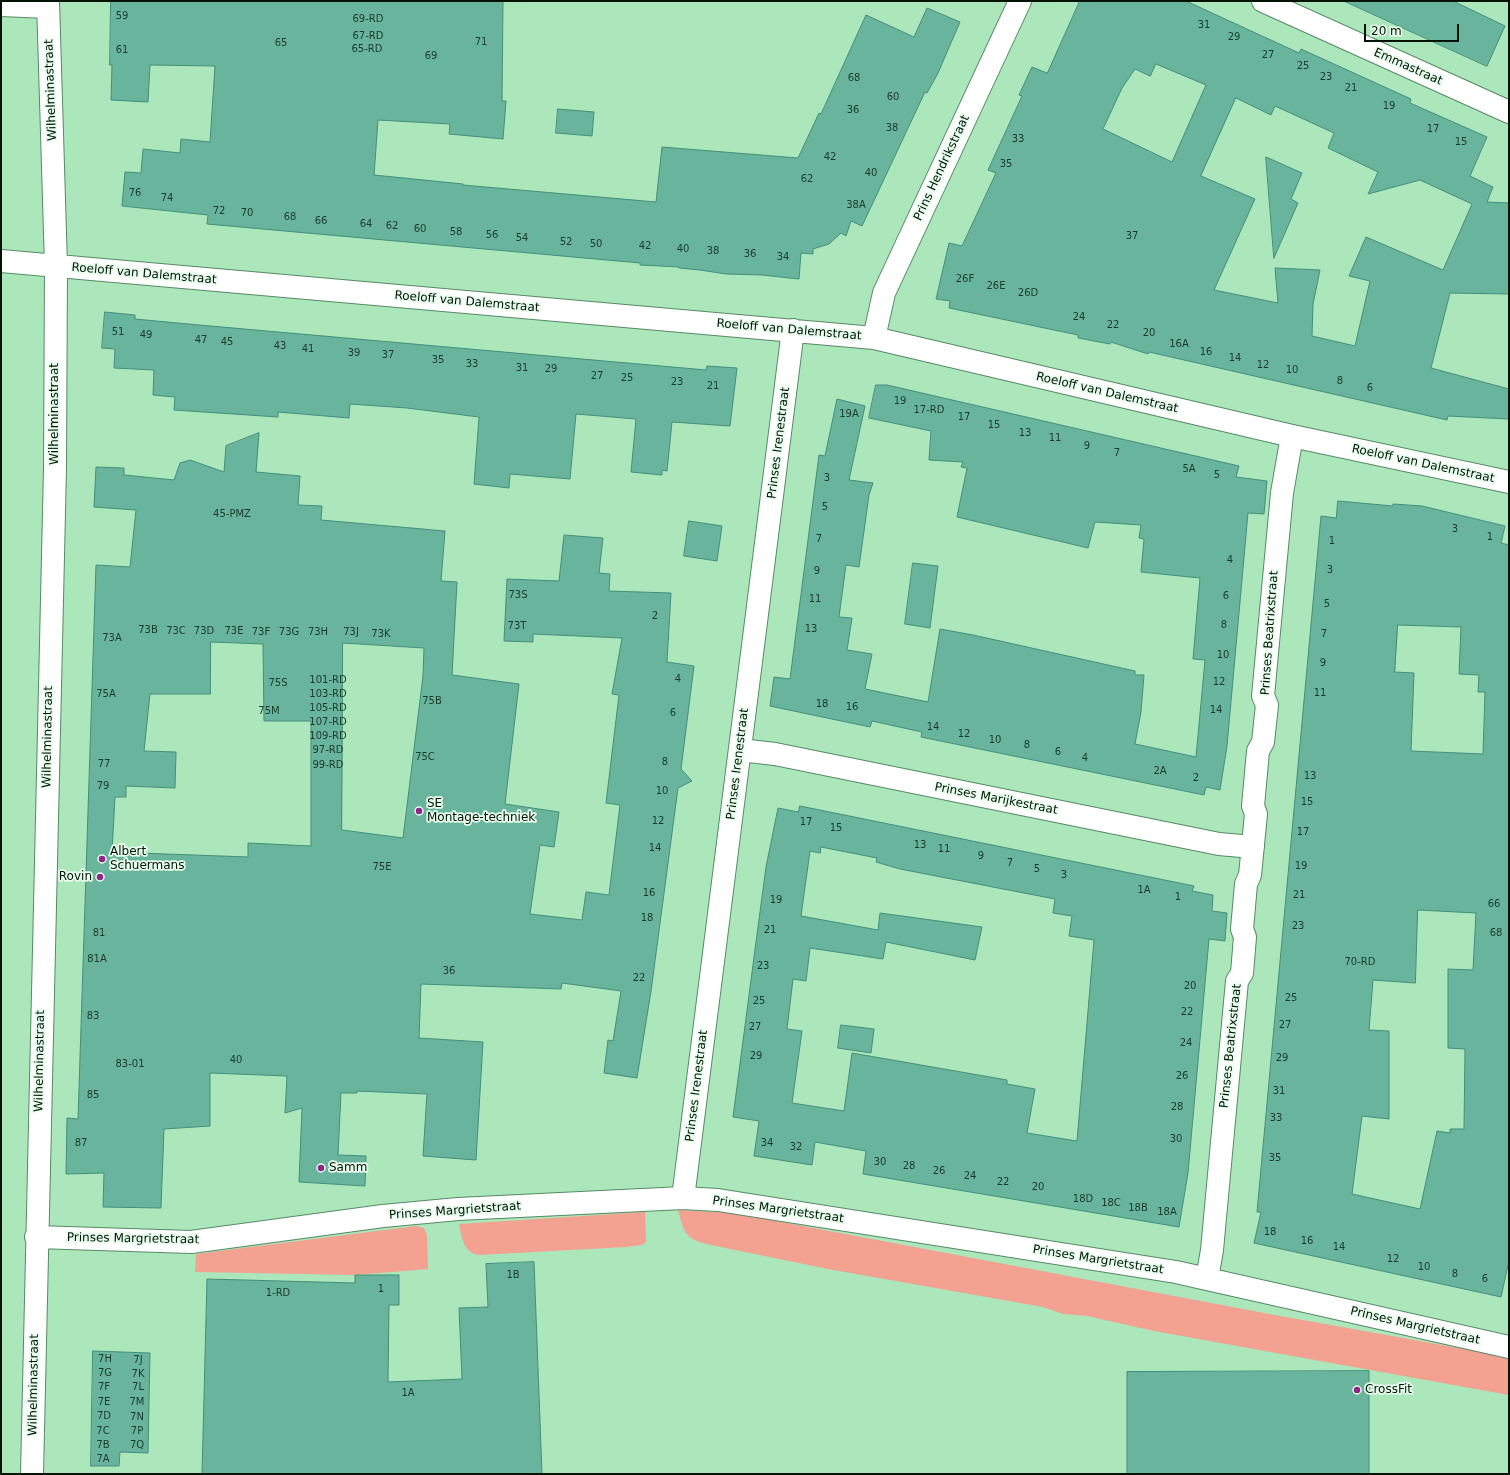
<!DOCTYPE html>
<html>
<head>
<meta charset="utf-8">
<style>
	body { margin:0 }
	#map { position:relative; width:1510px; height:1475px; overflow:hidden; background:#ace6bb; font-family:"DejaVu Sans",sans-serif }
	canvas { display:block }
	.frame { position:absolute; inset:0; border:2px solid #001305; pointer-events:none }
	.scale { position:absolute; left:1364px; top:24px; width:95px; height:18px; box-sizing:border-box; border:2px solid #001305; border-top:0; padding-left:5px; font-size:12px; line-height:14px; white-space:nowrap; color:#001305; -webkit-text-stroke:3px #e7feec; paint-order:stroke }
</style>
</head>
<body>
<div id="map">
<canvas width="1510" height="1475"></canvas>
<div class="frame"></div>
<div class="scale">20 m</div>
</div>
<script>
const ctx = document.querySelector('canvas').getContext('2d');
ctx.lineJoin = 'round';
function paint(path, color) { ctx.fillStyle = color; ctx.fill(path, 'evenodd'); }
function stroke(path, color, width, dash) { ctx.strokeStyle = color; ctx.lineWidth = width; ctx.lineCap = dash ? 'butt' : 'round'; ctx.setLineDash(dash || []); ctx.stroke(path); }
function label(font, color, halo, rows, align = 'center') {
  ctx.font = font + ' "DejaVu Sans",sans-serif'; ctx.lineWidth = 3.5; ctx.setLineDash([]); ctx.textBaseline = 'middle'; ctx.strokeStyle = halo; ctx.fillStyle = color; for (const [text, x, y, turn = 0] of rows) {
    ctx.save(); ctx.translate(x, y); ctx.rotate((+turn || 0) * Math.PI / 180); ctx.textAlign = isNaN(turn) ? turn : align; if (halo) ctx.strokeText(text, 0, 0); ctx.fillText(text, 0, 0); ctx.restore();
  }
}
const green = new Path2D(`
	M 678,1210 L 734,1213 L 1275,1315 L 1509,1357 L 1509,1395 L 1154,1331 L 1087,1316 L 1063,1314 L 1043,1307 L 828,1269 L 706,1244 C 684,1238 684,1231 678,1210 Z
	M 645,1212 L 646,1242 L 642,1245 L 626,1247 L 478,1255 C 463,1252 462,1237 459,1224 Z
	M 416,1226 L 424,1228 L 427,1235 L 428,1269 L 354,1275 L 195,1272 L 196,1254 Z`);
const building = new Path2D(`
	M 111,1 L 503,1 L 502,101 L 506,101 L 503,139 L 449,134 L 450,124 L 378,120 L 374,175 L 463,184 L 463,185 L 656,202 L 662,147 L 798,158 L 819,113 L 821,114 L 866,15 L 914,37 L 927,8 L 960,22 L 938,73 L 927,93 L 925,92 L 862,226 L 851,221 L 846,236 L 841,233 L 829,244 L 813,249 L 813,254 L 801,253 L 799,279 L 762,275 L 726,274 L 700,270 L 679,268 L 679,267 L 640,265 L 640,263 L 207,224 L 208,215 L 122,206 L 125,172 L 141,173 L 143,149 L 180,153 L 181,139 L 210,142 L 215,66 L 150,65 L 148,102 L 111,100 L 112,65 L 110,65 Z
	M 1080,1 L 1186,1 L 1299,53 L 1301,49 L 1411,99 L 1410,103 L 1487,137 L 1470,176 L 1493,187 L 1487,202 L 1509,203 L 1509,294 L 1450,293 L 1431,368 L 1509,389 L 1509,419 L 1448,416 L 1447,420 L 1149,352 L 1148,354 L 1111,342 L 1110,344 L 1078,338 L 1078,335 L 949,308 L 950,301 L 936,299 L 949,243 L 962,246 L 996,173 L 988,170 L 1022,96 L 1019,95 L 1032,67 L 1047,73 ZM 1156,64 L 1206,85 L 1172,162 L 1103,129 L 1122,88 L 1135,69 L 1150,76 ZM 1236,98 L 1271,115 L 1275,106 L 1334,133 L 1328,148 L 1378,172 L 1368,194 L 1420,180 L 1472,204 L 1443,270 L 1366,237 L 1349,276 L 1370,281 L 1355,346 L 1312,336 L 1313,304 L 1320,270 L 1275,268 L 1278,303 L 1214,290 L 1255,199 L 1201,176 Z
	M 1344,1 L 1453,1 L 1505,26 L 1487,66 Z
	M 558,109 L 594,112 L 592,136 L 556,133 Z
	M 1266,157 L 1302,173 L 1291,199 L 1298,203 L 1274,258 Z
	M 105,312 L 135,315 L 135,319 L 188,324 L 706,370 L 707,366 L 737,368 L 730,426 L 672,422 L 667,471 L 662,470 L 662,475 L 631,472 L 636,419 L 576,414 L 570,479 L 510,474 L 509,488 L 474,484 L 479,417 L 407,408 L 350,404 L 349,418 L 278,412 L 278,417 L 174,410 L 175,397 L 153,395 L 154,370 L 114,368 L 115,349 L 102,348 Z
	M 876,385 L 887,385 L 1239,466 L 1236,477 L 1267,481 L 1264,514 L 1248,513 L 1227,746 L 1220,790 L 1206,787 L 1204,795 L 921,737 L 922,732 L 872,721 L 870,727 L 770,706 L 774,677 L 790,679 L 819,455 L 825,456 L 837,399 L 865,406 L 849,480 L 873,483 L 869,495 L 859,567 L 846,565 L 839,617 L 852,618 L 847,650 L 872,654 L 865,689 L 928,702 L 940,629 L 973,635 L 1135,671 L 1135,675 L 1144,675 L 1141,712 L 1135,744 L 1196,757 L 1205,660 L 1193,659 L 1200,578 L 1141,572 L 1144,539 L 1139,538 L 1141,525 L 1095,522 L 1088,548 L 957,517 L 967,468 L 961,467 L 963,462 L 929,460 L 931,431 L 869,418 Z
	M 259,433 L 256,472 L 300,476 L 298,505 L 322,506 L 321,520 L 445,531 L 441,581 L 457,582 L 452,675 L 519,684 L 505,804 L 559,812 L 554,847 L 540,845 L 530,914 L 582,920 L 586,892 L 609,895 L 620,805 L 606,803 L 619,695 L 612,694 L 622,638 L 533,634 L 533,642 L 504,641 L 507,579 L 559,581 L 564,535 L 603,538 L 599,573 L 610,574 L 609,591 L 671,593 L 667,662 L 694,666 L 681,769 L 692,781 L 678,788 L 651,991 L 637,1078 L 604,1073 L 608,1040 L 613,1041 L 621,991 L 562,983 L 561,989 L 421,984 L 419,1038 L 483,1042 L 476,1160 L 423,1156 L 427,1094 L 357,1091 L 357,1093 L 341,1093 L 338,1155 L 366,1156 L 365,1186 L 299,1182 L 302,1108 L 285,1113 L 287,1076 L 210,1073 L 210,1126 L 164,1129 L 161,1208 L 103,1207 L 104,1173 L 66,1174 L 67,1118 L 78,1119 L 96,565 L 130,567 L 136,510 L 94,507 L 96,467 L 124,468 L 124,475 L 174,480 L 180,463 L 190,460 L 224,472 L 226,446 ZM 211,642 L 263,644 L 264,721 L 311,721 L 311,846 L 248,843 L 248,857 L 112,852 L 115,797 L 126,797 L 126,786 L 175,788 L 176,752 L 144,751 L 150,694 L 210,694 ZM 343,643 L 424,648 L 423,676 L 403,838 L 342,830 Z
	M 1338,501 L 1393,506 L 1393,504 L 1422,506 L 1505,526 L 1501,543 L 1509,545 L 1509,1261 L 1501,1297 L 1254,1243 L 1261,1212 L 1257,1212 L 1321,516 L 1336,518 ZM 1398,625 L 1461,627 L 1459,674 L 1479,675 L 1478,692 L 1485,692 L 1483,754 L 1411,751 L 1414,673 L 1395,672 ZM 1418,910 L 1476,913 L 1473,970 L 1448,969 L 1448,1048 L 1465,1049 L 1464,1129 L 1450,1129 L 1450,1133 L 1437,1131 L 1420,1209 L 1352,1194 L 1362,1116 L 1389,1119 L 1389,1031 L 1369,1030 L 1373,980 L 1415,983 Z
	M 689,521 L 722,526 L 717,561 L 684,556 Z
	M 913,563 L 938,566 L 930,628 L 905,624 Z
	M 800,806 L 1194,886 L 1192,891 L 1213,895 L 1212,911 L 1227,913 L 1225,941 L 1209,939 L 1188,1173 L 1179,1227 L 863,1174 L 866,1151 L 815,1142 L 812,1165 L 754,1156 L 759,1121 L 733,1117 L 756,942 L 766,867 L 778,808 L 798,812 ZM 821,847 L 877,858 L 876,862 L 900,869 L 1055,899 L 1053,913 L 1072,916 L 1069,936 L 1094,940 L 1077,1141 L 1027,1133 L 1035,1089 L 1007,1084 L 1007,1080 L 852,1053 L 844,1111 L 792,1103 L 802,1031 L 787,1029 L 793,979 L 806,981 L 810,948 L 883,959 L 886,942 L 975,960 L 982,927 L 880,913 L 878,930 L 801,916 L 810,851 L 820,853 Z
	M 841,1025 L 874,1029 L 871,1053 L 838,1048 Z
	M 534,1262 L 542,1474 L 202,1474 L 207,1279 L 355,1283 L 355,1275 L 399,1275 L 399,1305 L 389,1305 L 388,1382 L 462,1379 L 459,1308 L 488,1307 L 486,1264 Z
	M 93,1351 L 150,1353 L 148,1453 L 120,1452 L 119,1466 L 91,1466 Z
	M 1369,1371 L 1369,1474 L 1127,1474 L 1127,1372 Z`);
const minor = new Path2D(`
	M 1263,1 L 1509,112
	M 1,5 L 48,7
	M 1,261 L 874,338 L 1292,436 L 1509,482
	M 874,338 L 884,293 L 1020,1
	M 740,750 L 775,754 L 1219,844 L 1253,847
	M 683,1198 L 793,330
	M 36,1237 L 191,1242 L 383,1216 L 458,1209 L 683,1198 L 718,1200 L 1176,1272 L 1509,1347
	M 1207,1279 L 1212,1250 L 1237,981 L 1242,973 L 1245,937 L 1242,929 L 1246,884 L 1250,875 L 1256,814 L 1253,806 L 1258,751 L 1263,742 L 1267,705 L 1263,696 L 1282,493 L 1292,436
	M 32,1474 L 55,468 L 56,266 L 48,1`);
const markers = [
	[419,811,4,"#912487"],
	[102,859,4,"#912487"],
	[100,877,4,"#912487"],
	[321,1168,4,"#912487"],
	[1357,1390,4,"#912487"]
];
const numberNames = [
	["59",122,16],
	["69-RD",368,19],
	["31",1204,25],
	["67-RD",368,36],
	["29",1234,37],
	["71",481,42],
	["65",281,43],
	["65-RD",367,49],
	["61",122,50],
	["27",1268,55],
	["69",431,56],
	["25",1303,66],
	["23",1326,77],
	["68",854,78],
	["21",1351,88],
	["60",893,97],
	["19",1389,106],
	["36",853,110],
	["38",892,128],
	["17",1433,129],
	["33",1018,139],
	["15",1461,142],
	["42",830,157],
	["35",1006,164],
	["40",871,173],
	["62",807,179],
	["76",135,193],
	["74",167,198],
	["38A",856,205],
	["72",219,211],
	["70",247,213],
	["68",290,217],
	["66",321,221],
	["64",366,224],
	["62",392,226],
	["60",420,229],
	["58",456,232],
	["56",492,235],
	["37",1132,236],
	["54",522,238],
	["52",566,242],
	["50",596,244],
	["42",645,246],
	["40",683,249],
	["38",713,251],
	["36",750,254],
	["34",783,257],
	["26F",965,279],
	["26E",996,286],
	["26D",1028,293],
	["24",1079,317],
	["22",1113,325],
	["51",118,332],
	["20",1149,333],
	["49",146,335],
	["47",201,340],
	["45",227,342],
	["16A",1179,344],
	["43",280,346],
	["41",308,349],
	["16",1206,352],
	["39",354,353],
	["37",388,355],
	["14",1235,358],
	["35",438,360],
	["33",472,364],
	["12",1263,365],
	["31",522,368],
	["29",551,369],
	["10",1292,370],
	["27",597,376],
	["25",627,378],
	["8",1340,381],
	["23",677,382],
	["21",713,386],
	["6",1370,388],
	["19",900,401],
	["17-RD",929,410],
	["19A",849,414],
	["17",964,417],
	["15",994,425],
	["13",1025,433],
	["11",1055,438],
	["9",1087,446],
	["7",1117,453],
	["5A",1189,469],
	["5",1217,475],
	["3",827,478],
	["5",825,507],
	["45-PMZ",232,514],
	["3",1455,529],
	["1",1490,537],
	["7",819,539],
	["1",1332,541],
	["4",1230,560],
	["3",1330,570],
	["9",817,571],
	["73S",518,595],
	["6",1226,596],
	["11",815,599],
	["5",1327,604],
	["2",655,616],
	["8",1224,625],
	["73T",517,626],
	["13",811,629],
	["73B",148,630],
	["73C",176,631],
	["73D",204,631],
	["73E",234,631],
	["73F",261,632],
	["73G",289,632],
	["73H",318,632],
	["73J",351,632],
	["73K",381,634],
	["7",1324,634],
	["73A",112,638],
	["10",1223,655],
	["9",1323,663],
	["4",678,679],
	["101-RD",328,680],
	["12",1219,682],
	["75S",278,683],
	["11",1320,693],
	["75A",106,694],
	["103-RD",328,694],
	["75B",432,701],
	["18",822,704],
	["16",852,707],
	["105-RD",328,708],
	["14",1216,710],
	["75M",269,711],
	["6",673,713],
	["107-RD",328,722],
	["14",933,727],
	["12",964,734],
	["109-RD",328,736],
	["10",995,740],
	["8",1027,745],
	["97-RD",328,750],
	["6",1058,752],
	["75C",425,757],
	["4",1085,758],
	["8",665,762],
	["77",104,764],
	["99-RD",328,765],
	["2A",1160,771],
	["13",1310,776],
	["2",1196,778],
	["79",103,786],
	["10",662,791],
	["15",1307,802],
	["12",658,821],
	["17",806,822],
	["15",836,828],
	["17",1303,832],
	["13",920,845],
	["14",655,848],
	["11",944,849],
	["9",981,856],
	["7",1010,863],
	["19",1301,866],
	["75E",382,867],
	["5",1037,869],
	["3",1064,875],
	["1A",1144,890],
	["16",649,893],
	["21",1299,895],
	["1",1178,897],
	["19",776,900],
	["66",1494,904],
	["18",647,918],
	["23",1298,926],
	["21",770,930],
	["81",99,933],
	["68",1496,933],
	["81A",97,959],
	["70-RD",1360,962],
	["23",763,966],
	["36",449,971],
	["22",639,978],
	["20",1190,986],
	["25",1291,998],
	["25",759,1001],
	["22",1187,1012],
	["83",93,1016],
	["27",1285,1025],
	["27",755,1027],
	["24",1186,1043],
	["29",756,1056],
	["29",1282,1058],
	["40",236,1060],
	["83-01",130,1064],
	["26",1182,1076],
	["31",1279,1091],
	["85",93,1095],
	["28",1177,1107],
	["33",1276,1118],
	["30",1176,1139],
	["87",81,1143],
	["34",767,1143],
	["32",796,1147],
	["35",1275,1158],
	["30",880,1162],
	["28",909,1166],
	["26",939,1171],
	["24",970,1176],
	["22",1003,1182],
	["20",1038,1187],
	["18D",1083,1199],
	["18C",1111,1203],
	["18B",1138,1208],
	["18A",1167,1212],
	["18",1270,1232],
	["16",1307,1241],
	["14",1339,1247],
	["12",1393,1259],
	["10",1424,1267],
	["8",1455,1274],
	["1B",513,1275],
	["6",1485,1279],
	["1",381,1289],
	["1-RD",278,1293],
	["7H",105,1359],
	["7J",138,1360],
	["7G",105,1373],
	["7K",138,1374],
	["7F",104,1387],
	["7L",138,1387],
	["1A",408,1393],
	["7E",104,1402],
	["7M",137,1402],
	["7D",104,1416],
	["7N",137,1417],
	["7C",103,1431],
	["7P",137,1431],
	["7B",103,1445],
	["7Q",137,1445],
	["7A",103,1459]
];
const streetNames = [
	["Emmastraat",1408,67,24],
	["Wilhelminastraat",51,90,-92],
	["Prins Hendrikstraat",942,168,-65],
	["Roeloff van Dalemstraat",144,274,5],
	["Roeloff van Dalemstraat",467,302,5],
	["Roeloff van Dalemstraat",789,330,5],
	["Roeloff van Dalemstraat",1107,393,13],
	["Wilhelminastraat",55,414,-90],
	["Prinses Irenestraat",779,443,-83],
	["Roeloff van Dalemstraat",1423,464,12],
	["Prinses Beatrixstraat",1270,633,-86],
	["Wilhelminastraat",48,737,-89],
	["Prinses Irenestraat",738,764,-83],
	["Prinses Marijkestraat",996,799,11],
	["Prinses Beatrixstraat",1231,1046,-84],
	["Wilhelminastraat",40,1061,-89],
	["Prinses Irenestraat",697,1086,-83],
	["Prinses Margrietstraat",778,1210,8],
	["Prinses Margrietstraat",455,1211,-4],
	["Prinses Margrietstraat",133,1239,1],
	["Prinses Margrietstraat",1098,1260,9],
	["Prinses Margrietstraat",1415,1326,13],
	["Wilhelminastraat",34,1385,-89]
];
const poiNames = [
	["SE",427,804],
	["Montage-techniek",427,818],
	["Albert",110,852],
	["Schuermans",110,866],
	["Rovin",92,877,"right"],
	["Samm",329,1168],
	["CrossFit",1365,1390]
];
paint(green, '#f3a190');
paint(building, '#68b49d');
stroke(building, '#428f79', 1);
stroke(minor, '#548b63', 24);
stroke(minor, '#fff', 22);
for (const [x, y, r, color] of markers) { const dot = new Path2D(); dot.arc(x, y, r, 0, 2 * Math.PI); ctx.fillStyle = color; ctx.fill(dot); stroke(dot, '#e7feec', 1.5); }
label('10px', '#1a3b2b', null, numberNames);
label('12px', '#001305', '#e7feec', streetNames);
label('12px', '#001305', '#e7feec', poiNames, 'left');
</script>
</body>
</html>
